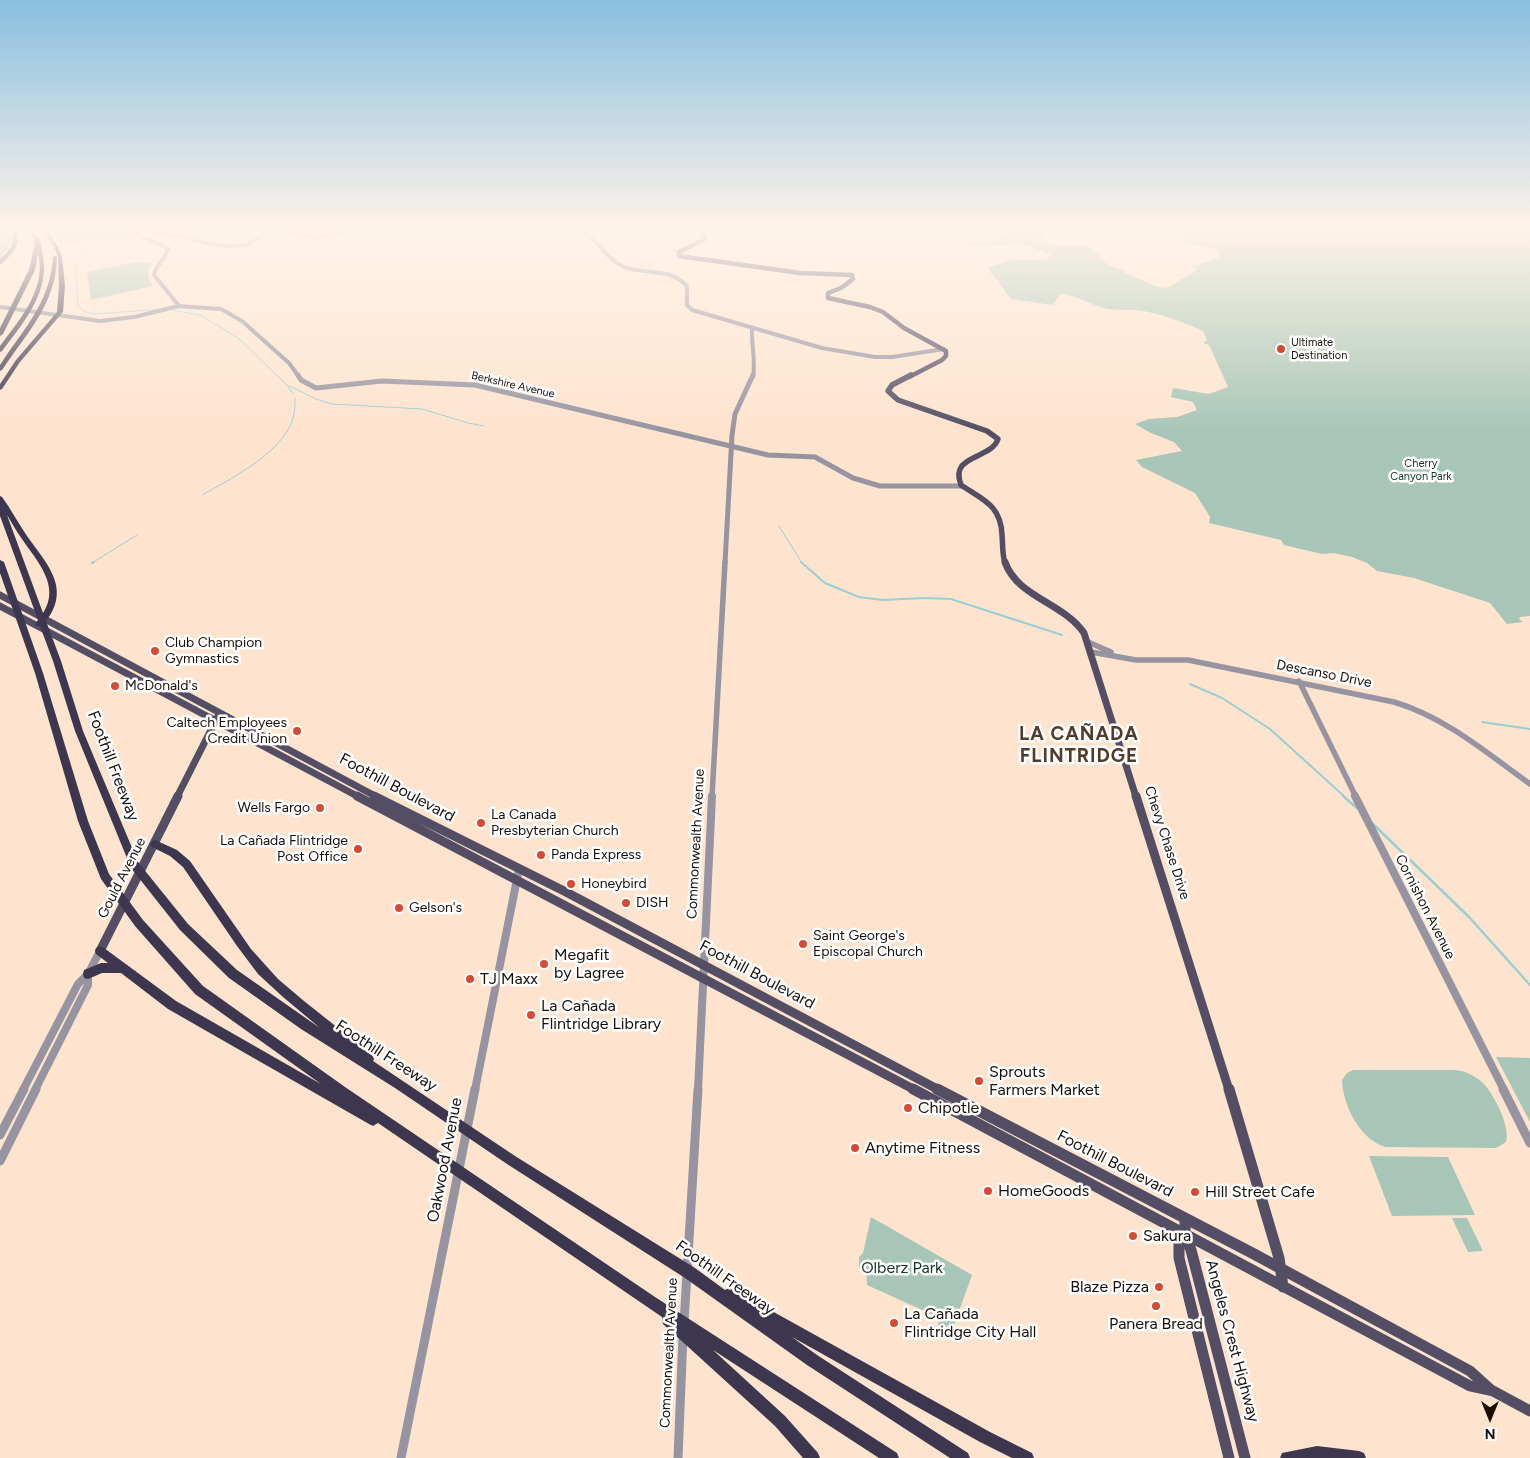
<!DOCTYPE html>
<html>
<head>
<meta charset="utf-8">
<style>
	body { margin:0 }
	#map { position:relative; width:1530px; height:1458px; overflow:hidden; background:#fee4cf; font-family:Figtree,sans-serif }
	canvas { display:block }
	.north { position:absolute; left:1465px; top:1393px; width:50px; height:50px; -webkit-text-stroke:4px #fff; paint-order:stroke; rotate:180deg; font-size:14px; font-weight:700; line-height:20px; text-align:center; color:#170e08 }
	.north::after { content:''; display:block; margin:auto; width:18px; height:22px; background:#170e08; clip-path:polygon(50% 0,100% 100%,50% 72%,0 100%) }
</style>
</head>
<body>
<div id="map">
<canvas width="1530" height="1458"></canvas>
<div class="north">N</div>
</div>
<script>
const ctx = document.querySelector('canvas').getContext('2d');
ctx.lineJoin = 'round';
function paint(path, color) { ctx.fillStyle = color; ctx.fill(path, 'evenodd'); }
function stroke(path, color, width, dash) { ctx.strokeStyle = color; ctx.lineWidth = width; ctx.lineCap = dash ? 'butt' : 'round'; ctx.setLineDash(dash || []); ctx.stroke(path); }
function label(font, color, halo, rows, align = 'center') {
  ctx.font = font + ' Figtree,sans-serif'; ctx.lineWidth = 5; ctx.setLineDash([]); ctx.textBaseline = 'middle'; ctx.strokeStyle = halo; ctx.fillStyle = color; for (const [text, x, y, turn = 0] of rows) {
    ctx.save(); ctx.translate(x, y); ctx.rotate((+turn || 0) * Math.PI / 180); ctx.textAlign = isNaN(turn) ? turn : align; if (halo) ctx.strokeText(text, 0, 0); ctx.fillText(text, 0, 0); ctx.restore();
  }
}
const green = new Path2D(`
	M 0,227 L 4,228 L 11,237 L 8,249 L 0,257 Z
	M 50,227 L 201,227 L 208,233 L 199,237 L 170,232 L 61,244 Z
	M 1007,227 L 1039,227 C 1045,255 1068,241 1088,247 C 1093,249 1098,252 1102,255 L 1097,257 C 1106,263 1111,268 1123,269 L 1125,273 L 1158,287 L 1167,288 L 1196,271 L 1195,266 L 1219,257 L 1219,250 L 1186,243 L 1186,232 L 1202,227 L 1239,227 L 1244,230 L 1247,227 L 1530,227 L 1530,616 L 1520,617 L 1519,619 L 1523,622 L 1507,624 L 1490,603 L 1414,578 L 1377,571 L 1367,563 L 1352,557 L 1334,553 L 1322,554 L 1284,545 L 1281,540 L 1209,523 L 1210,517 L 1195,493 L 1142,467 L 1136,460 L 1182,451 L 1174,442 L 1151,433 L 1135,424 L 1149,419 L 1177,417 L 1197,410 L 1193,402 L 1171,397 L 1173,388 L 1209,394 L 1228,387 L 1209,345 L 1203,343 L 1207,340 L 1203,331 C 1181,321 1160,313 1136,310 C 1127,310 1117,310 1108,309 C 1093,306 1075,294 1060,294 L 1053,305 L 1011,299 L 993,275 L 990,273 L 991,272 L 988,267 L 1012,260 L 1046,260 L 1052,255 L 1023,244 L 978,247 L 966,244 L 999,240 Z
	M 136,262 L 152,263 C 146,272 147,277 153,286 L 91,300 L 87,272 Z
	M 1496,1057 L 1530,1058 L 1530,1122 Z
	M 1353,1070 L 1455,1070 C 1465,1071 1473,1075 1481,1081 C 1493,1092 1511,1126 1506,1142 L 1496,1148 L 1386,1147 C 1360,1140 1343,1106 1342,1080 L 1347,1073 Z
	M 1369,1156 L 1448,1157 L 1475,1215 L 1392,1216 Z
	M 871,1217 L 972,1275 L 949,1339 L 942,1335 L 944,1329 L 938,1325 L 940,1318 L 867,1285 L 866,1269 L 859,1269 L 859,1257 L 863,1253 Z
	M 1452,1218 L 1467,1218 L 1483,1251 L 1468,1252 Z`);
const streamFar2 = new Path2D(`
	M 75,227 L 86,233 L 90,242 L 75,262 L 78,307 L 86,312 L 95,314 L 164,309
	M 171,310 L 200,315 L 238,338 L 287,385 L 293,394
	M 289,386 L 316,399 L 332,404 L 422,409 L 468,423 L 484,426
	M 202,495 C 232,478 287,451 294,414 C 295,409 295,403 295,398
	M 779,526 L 802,563
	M 92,563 L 137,535`);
const streamFar1 = new Path2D(`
	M 801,562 L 825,583 L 859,597 L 882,600 L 925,598 L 951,599 L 1062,635
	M 92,563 L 94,562
	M 1190,684 L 1222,698 L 1270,729 L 1345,797
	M 1482,722 L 1530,729`);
const stream = new Path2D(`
	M 1343,796 L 1357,808
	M 1373,824 L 1469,917 L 1530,985`);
const minorFar4 = new Path2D(`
	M 108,227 L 185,237 L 210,244 L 229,246 L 247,245 L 264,234 L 277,230 L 317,238 L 367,227
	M 576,227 C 596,236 604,258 624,267 C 645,275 670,267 687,286 L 687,305 L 692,310 L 822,348 L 875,357 L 892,357 L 944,349
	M 134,234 L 168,248 C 166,259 156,264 154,275 L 179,306
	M 0,307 L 100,321 L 134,317 L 179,306 L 221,309 L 242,321 L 289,363 L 299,377
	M 752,327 C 751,344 756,361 753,377`);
const minorFar3 = new Path2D(`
	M 298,375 L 301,380 L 316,388 L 382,381 L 475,385 L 768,455 L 815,457 L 853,478 L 880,486 L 962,486
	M 725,563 L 732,435 L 735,414 L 753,375`);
const minorFar2 = new Path2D(`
	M 1088,642 L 1111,652
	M 1091,652 L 1136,660 L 1188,660 L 1394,702 C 1445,717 1487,753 1530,784
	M 1299,681 L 1356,797
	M 712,797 L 725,562`);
const minorFar1 = new Path2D(`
	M 1355,796 L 1504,1090
	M 23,1090 L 78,984 L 88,974 L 100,951
	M 35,1090 L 88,985 L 88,974
	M 475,1090 L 519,869
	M 698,1090 L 712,796`);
const minor = new Path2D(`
	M 1503,1089 L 1530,1143
	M 0,1135 L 24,1089
	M 0,1161 L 36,1089
	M 684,1323 L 698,1089
	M 401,1458 L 475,1089
	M 678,1458 L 683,1335`);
const majorFar4 = new Path2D(`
	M 699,227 L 705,239 L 679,252 L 679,256 L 800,273 L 852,275 L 853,279 L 841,288 L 828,293 L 828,298 L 870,307 L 883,312 L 904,328 L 946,351 L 946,356 L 942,360 L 909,377
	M 0,262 C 12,251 21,243 11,227`);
const majorFar3 = new Path2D(`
	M 911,375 L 892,385 L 888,391 L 898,400 L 987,431 L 998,439 C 991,460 949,454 961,485 C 983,500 1001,505 1002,535 C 1003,545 1002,554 1005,563`);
const majorFar2 = new Path2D(`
	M 1005,562 C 1017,597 1064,603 1084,633 L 1136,797
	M 0,595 L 377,797
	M 0,606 L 359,797
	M 177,797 L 218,716`);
const majorFar1 = new Path2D(`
	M 357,796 L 915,1090
	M 374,796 L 566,892 L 939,1090
	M 1136,796 L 1229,1090
	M 100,951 L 178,796`);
const major = new Path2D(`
	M 913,1089 L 1470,1386 L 1493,1391 L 1530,1411
	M 937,1089 L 1254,1254 L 1470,1371 L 1491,1390
	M 1229,1089 L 1279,1258 L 1283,1287
	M 1185,1219 L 1185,1234 L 1191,1250 L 1245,1458
	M 1185,1234 L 1179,1243 L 1179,1258 L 1229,1458`);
const highway = new Path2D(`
	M 27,227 L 32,227 C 34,232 38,236 40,240 C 41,242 42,248 42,251 C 52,290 24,322 2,351 L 0,352 L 0,346 C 20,319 47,289 38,253 L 35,270 L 3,334 L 0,336 L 0,328 L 29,270 L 35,243 Z
	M 45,227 L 58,247 L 62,257 L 65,286 L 63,312 L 20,362 L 2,389 L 0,390 L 0,384 L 16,360 L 57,312 L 59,286 L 58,257 L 54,247 L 41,228 Z
	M 55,256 L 57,257 C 56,304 27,333 2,370 L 0,371 L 0,365 C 24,328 50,303 53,257 Z
	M 0,496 L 2,497 C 11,509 18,523 27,536 C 46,563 72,588 46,621 L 61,661 L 83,731 L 138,862 L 188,924 L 237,970 L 320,1028 L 283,997 L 258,974 L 237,946 L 183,867 L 170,856 L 152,847 L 150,844 L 152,841 L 155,840 L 177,850 L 190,861 L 251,949 L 278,979 L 304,1001 L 372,1055 L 374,1059 L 373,1061 L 515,1156 L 695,1268 L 725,1290 L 729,1288 L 734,1290 L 990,1432 L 1032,1453 L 1034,1458 L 1012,1458 L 980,1442 L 792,1337 L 817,1355 L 968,1453 L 970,1458 L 950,1458 L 807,1365 L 685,1278 L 507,1164 L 395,1088 L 301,1029 L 229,978 L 180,930 L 131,868 L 75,731 L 53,661 L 40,626 L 36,626 L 35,624 L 38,620 L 0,516 ZM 7,515 C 12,523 16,531 22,539 C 37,561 61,586 43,613 Z
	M 0,560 L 4,562 L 43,673 L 88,821 L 109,874 L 143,920 L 203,986 L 345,1087 L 655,1297 L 897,1453 L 899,1458 L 879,1458 L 713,1350 L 785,1416 L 818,1453 L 820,1458 L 803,1458 L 775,1426 L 663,1324 L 662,1317 L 378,1123 L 373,1126 L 369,1124 L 168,1009 L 121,973 L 102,973 L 88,979 L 84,978 L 83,974 L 84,970 L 101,963 L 108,963 L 96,954 L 95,951 L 96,948 L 100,946 L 104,948 L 176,1001 L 321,1084 L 195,994 L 135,926 L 101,879 L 78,821 L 35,673 L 0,573 Z
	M 1317,1446 L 1359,1451 L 1364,1453 L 1366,1458 L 1280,1458 L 1282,1453 Z`);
const markers = [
	[1281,349,5,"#d64a34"],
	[155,651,5,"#d64a34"],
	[115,686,5,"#d64a34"],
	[297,731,5,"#d64a34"],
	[320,808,5,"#d64a34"],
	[481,823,5,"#d64a34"],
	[358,849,5,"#d64a34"],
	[541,855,5,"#d64a34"],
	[571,884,5,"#d64a34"],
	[626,903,5,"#d64a34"],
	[399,908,5,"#d64a34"],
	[803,944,5,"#d64a34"],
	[544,964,5,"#d64a34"],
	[470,979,5,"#d64a34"],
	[531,1015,5,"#d64a34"],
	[979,1081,5,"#d64a34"],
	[908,1108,5,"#d64a34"],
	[855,1148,5,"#d64a34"],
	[988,1191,5,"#d64a34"],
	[1195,1192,5,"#d64a34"],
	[1133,1236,5,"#d64a34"],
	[1159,1287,5,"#d64a34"],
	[1156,1306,5,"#d64a34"],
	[894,1323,5,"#d64a34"]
];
const farPoinames = [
	["Ultimate",1291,343],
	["Destination",1291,356]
];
const farStreetnames = [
	["Berkshire Avenue",513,385,13]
];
const farParknames = [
	["Cherry",1421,464],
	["Canyon Park",1421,477]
];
const poiNames = [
	["Club Champion",165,643],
	["Gymnastics",165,659],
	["McDonald's",125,686],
	["Caltech Employees",287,723,"right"],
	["Credit Union",287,739,"right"],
	["Wells Fargo",310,808,"right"],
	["La Canada",491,815],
	["Presbyterian Church",491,831],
	["La Cañada Flintridge",348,841,"right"],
	["Post Office",348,857,"right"],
	["Panda Express",551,855],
	["Honeybird",581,884],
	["DISH",636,903],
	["Gelson's",409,908],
	["Saint George's",813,936],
	["Episcopal Church",813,952]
];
const streetNames = [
	["Descanso Drive",1324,674,11],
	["Chevy Chase Drive",1167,843,72],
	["Commonwealth Avenue",696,844,-87],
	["Gould Avenue",122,878,-63],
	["Cornishon Avenue",1425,907,63],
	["Commonwealth Avenue",669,1353,-87]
];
const nearStreetnames = [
	["Foothill Freeway",113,766,69],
	["Foothill Boulevard",397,788,28],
	["Foothill Boulevard",757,975,28],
	["Foothill Freeway",386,1056,33],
	["Oakwood Avenue",445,1160,-79],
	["Foothill Boulevard",1115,1164,27],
	["Foothill Freeway",725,1278,35],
	["Angeles Crest Highway",1232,1341,75]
];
const nearPoinames = [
	["Megafit",554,955],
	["by Lagree",554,973],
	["TJ Maxx",480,979],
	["La Cañada",541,1006],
	["Flintridge Library",541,1024],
	["Sprouts",989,1072],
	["Farmers Market",989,1090],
	["Chipotle",918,1108],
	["Anytime Fitness",865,1148],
	["HomeGoods",998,1191],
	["Hill Street Cafe",1205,1192],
	["Sakura",1143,1236],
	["Blaze Pizza",1149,1287,"right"],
	["La Cañada",904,1314],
	["Flintridge City Hall",904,1332],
	["Panera Bread",1156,1324,"center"]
];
const nearParknames = [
	["Olberz Park",902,1268]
];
const districtNames = [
	["LA CAÑADA",1079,734],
	["FLINTRIDGE",1079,756]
];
paint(green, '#a7c6b7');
stroke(streamFar2, '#98cfd2', 1);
stroke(streamFar1, '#98cfd2', 2);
stroke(stream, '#98cfd2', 2.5);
stroke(minorFar4, '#9694a0', 4);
stroke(minorFar3, '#9694a0', 5);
stroke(minorFar2, '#9694a0', 5.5);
stroke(minorFar1, '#9694a0', 8);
stroke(minor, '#9694a0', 9);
stroke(majorFar4, '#534e63', 4.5);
stroke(majorFar3, '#534e63', 5.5);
stroke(majorFar2, '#534e63', 7);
stroke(majorFar1, '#534e63', 9);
stroke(major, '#534e63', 11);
paint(highway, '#3c374e');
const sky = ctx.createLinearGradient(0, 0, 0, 432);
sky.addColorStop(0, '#88bfdf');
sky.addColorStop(0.53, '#fff3e9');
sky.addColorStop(1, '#fff3e900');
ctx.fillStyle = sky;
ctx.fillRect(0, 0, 1530, 432);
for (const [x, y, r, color] of markers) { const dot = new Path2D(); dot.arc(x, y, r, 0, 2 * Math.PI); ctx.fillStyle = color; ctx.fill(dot); stroke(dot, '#fff', 2); }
label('11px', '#170e08', '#fff', farPoinames, 'left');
label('11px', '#170e08', '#fff', farStreetnames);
label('11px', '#103627', '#fff', farParknames);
label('14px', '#170e08', '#fff', poiNames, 'left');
label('14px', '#170e08', '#fff', streetNames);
label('16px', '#170e08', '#fff', nearStreetnames);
label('16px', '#170e08', '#fff', nearPoinames, 'left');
label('16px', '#103627', '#fff', nearParknames);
ctx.letterSpacing = '1px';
label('bold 19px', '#513c2b', '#fff', districtNames);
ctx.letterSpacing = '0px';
</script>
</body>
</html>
